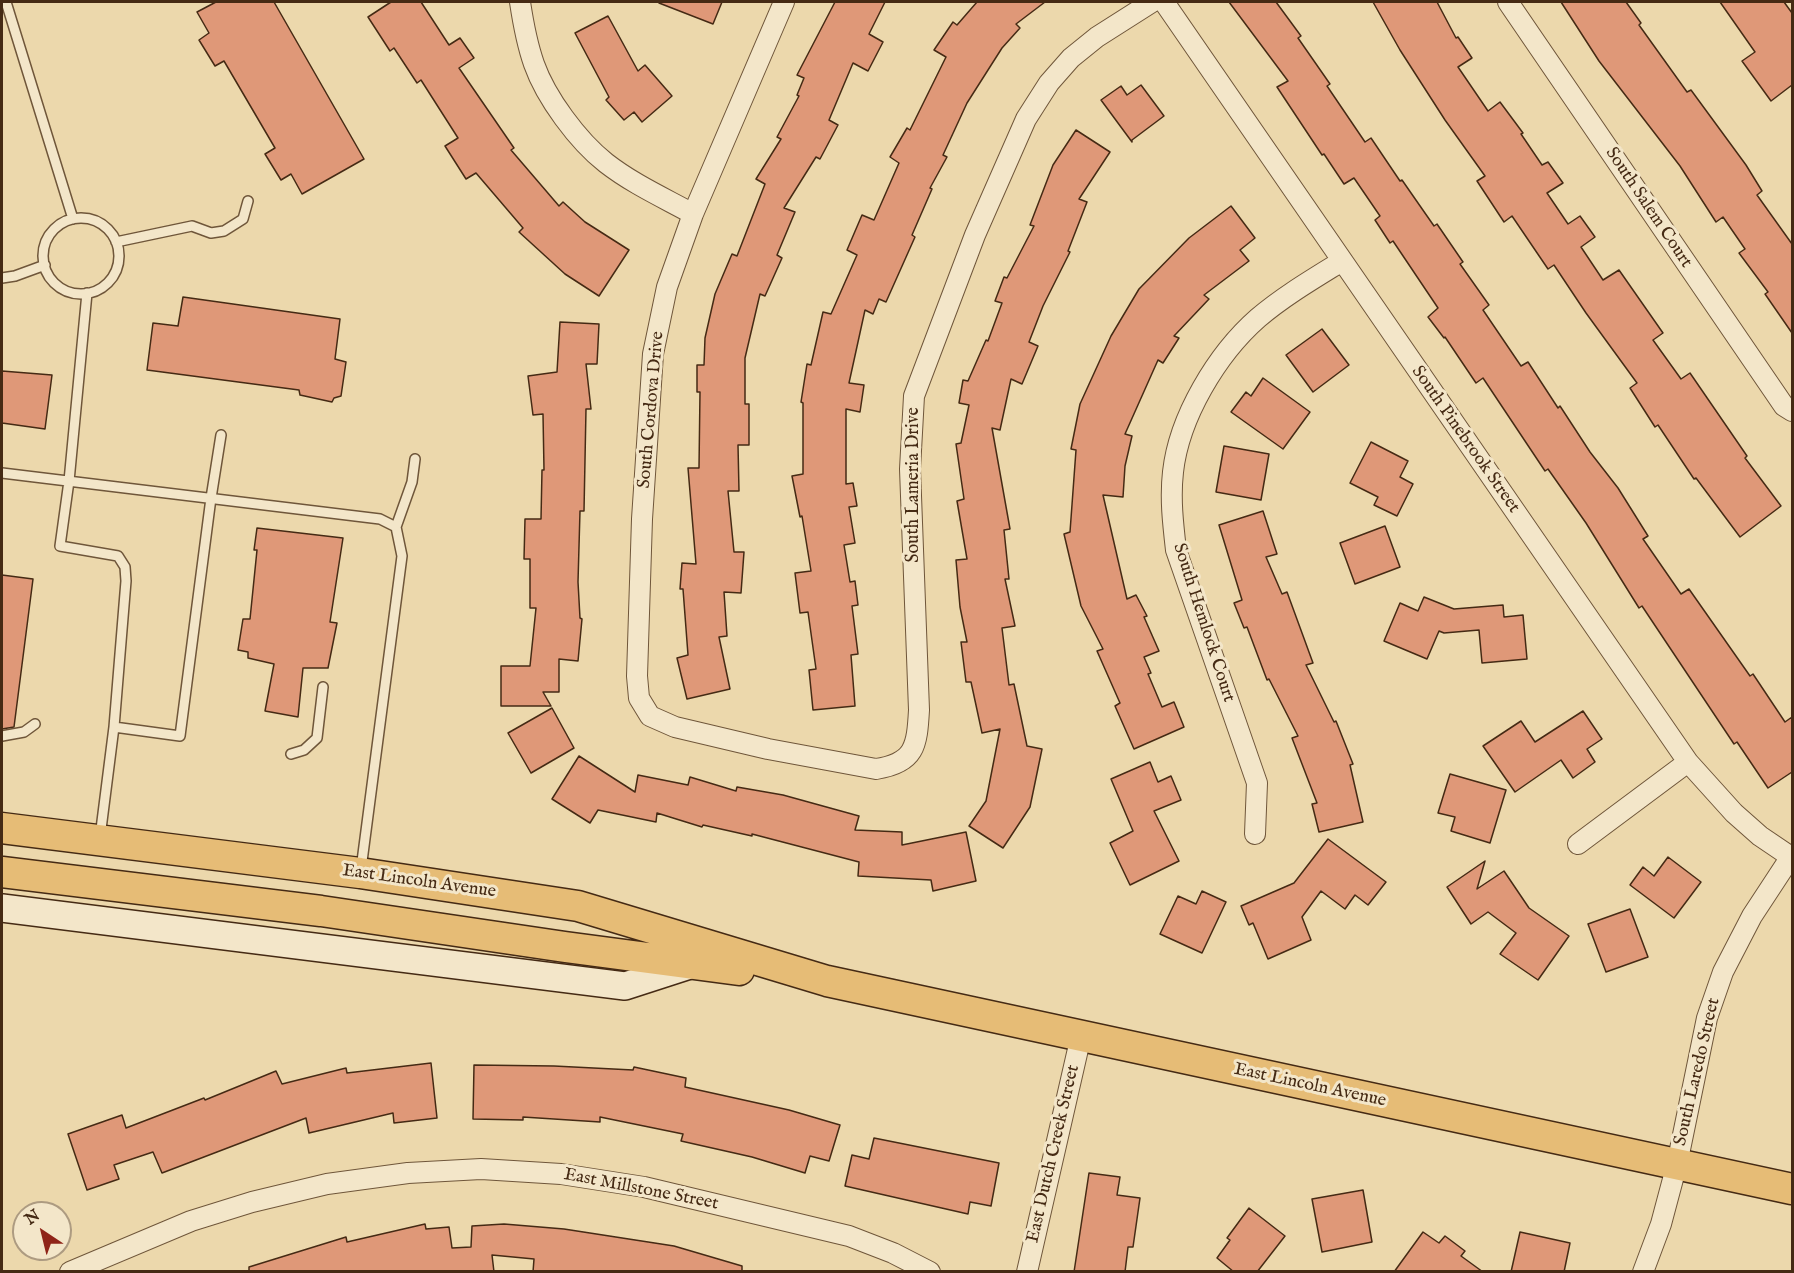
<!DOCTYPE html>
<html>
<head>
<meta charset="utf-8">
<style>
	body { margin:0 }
	#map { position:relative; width:1794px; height:1273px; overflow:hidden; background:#ecd8ac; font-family:"IM FELL English",serif }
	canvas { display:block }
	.frame { position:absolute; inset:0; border:3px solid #452a14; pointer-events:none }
	.north { position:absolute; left:12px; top:1201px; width:60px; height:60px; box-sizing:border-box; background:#f3e6c9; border:2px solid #ad9b81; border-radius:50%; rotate:325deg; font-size:16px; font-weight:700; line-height:24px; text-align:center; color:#452a14 }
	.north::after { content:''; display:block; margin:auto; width:21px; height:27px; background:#8f2418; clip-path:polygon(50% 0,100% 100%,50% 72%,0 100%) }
</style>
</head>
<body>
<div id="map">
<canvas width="1794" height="1273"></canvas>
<div class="frame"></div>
<div class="north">N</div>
</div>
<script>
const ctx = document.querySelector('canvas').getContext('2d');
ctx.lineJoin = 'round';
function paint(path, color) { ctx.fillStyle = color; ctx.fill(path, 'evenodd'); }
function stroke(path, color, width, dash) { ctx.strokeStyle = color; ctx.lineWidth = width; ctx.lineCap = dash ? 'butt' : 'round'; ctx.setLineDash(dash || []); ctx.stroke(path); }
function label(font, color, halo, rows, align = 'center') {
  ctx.font = font + ' "IM FELL English",serif'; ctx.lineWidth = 6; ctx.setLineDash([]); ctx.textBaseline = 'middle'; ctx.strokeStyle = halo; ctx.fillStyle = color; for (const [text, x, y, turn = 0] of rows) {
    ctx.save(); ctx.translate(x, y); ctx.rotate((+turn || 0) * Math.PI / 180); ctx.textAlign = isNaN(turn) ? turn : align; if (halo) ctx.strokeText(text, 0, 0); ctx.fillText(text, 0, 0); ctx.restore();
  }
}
const building = new Path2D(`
	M 216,2 L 274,2 L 364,159 L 302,194 L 291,174 L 281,180 L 265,154 L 275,148 L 224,61 L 215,66 L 199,40 L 209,33 L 197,12 Z
	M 391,2 L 421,2 L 449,45 L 460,38 L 474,58 L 459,68 L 514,148 L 511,150 L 559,206 L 563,202 L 585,222 L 629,250 L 599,296 L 565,274 L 519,232 L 523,228 L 476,173 L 466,179 L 445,146 L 458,138 L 421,80 L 417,83 L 394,48 L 390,51 L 368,17 Z
	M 659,2 L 722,2 L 713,24 L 659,3 Z
	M 835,2 L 885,2 L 869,34 L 883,42 L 868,71 L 853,63 L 829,120 L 838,125 L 820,159 L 816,157 L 784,208 L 795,212 L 777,255 L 782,258 L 765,296 L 760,294 L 745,358 L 745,404 L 749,404 L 749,445 L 738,445 L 739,491 L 728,491 L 734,552 L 744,552 L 741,593 L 724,592 L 727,636 L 719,637 L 730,689 L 687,699 L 677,658 L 688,655 L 683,589 L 680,589 L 682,563 L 696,564 L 688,468 L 699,468 L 700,392 L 697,392 L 697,365 L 704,365 L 705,338 L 715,294 L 732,254 L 737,256 L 765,184 L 756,179 L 781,139 L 777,137 L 799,96 L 797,95 L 804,78 L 797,75 Z
	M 977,2 L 1045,2 L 1016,24 L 1020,28 L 1002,48 L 967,103 L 943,155 L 947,157 L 930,188 L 932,189 L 912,235 L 915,237 L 886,302 L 879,299 L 873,314 L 865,310 L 849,383 L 864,385 L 860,412 L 846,409 L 846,484 L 853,483 L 857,506 L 849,507 L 855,543 L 844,545 L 850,582 L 855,581 L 858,605 L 852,606 L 858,654 L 851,655 L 855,706 L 813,710 L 809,670 L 816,669 L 808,612 L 800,613 L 795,573 L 811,571 L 802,516 L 800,517 L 792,476 L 803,474 L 803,403 L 801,402 L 807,364 L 811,365 L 823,312 L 831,314 L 857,255 L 847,250 L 862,215 L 874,220 L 899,163 L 890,157 L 907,128 L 910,130 L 946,57 L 934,50 L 953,22 L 957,25 Z
	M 1229,2 L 1276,2 L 1301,36 L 1298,38 L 1330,84 L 1327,86 L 1365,142 L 1371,138 L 1400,181 L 1402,180 L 1434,226 L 1437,224 L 1463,262 L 1460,264 L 1489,305 L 1483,310 L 1521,366 L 1528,362 L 1558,408 L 1560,406 L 1590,452 L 1618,488 L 1648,536 L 1643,539 L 1681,594 L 1689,589 L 1750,676 L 1753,674 L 1785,722 L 1792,717 L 1792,772 L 1768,788 L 1737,742 L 1734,744 L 1642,606 L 1639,608 L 1586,523 L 1548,469 L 1545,471 L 1483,378 L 1476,383 L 1445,337 L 1444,338 L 1428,317 L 1438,308 L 1393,241 L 1390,243 L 1375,220 L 1380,216 L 1354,178 L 1344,184 L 1324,154 L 1322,155 L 1277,87 L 1288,81 Z
	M 1373,2 L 1437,2 L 1456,38 L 1458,37 L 1472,58 L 1458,67 L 1488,111 L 1500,102 L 1523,133 L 1521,134 L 1542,165 L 1548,162 L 1563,183 L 1547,193 L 1568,224 L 1580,216 L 1595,237 L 1581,247 L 1603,280 L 1619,270 L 1663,333 L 1653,340 L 1681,379 L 1690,373 L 1747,456 L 1745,458 L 1781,506 L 1740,537 L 1696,478 L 1694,479 L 1658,425 L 1655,427 L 1630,388 L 1637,383 L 1586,313 L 1554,265 L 1548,269 L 1512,216 L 1504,222 L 1477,181 L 1485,176 L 1445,120 L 1400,50 Z
	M 1561,2 L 1626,2 L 1641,23 L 1639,25 L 1687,92 L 1691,90 L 1746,165 L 1762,191 L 1757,195 L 1792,244 L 1792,333 L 1765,294 L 1768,292 L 1739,253 L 1745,249 L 1723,217 L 1716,222 L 1680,166 L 1599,61 Z
	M 1720,2 L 1784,2 L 1792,13 L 1792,85 L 1771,101 L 1742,61 L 1755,52 Z
	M 608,16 L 638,71 L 645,65 L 672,96 L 642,122 L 634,112 L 624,120 L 606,100 L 609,97 L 575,33 Z
	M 1141,85 L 1164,116 L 1132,140 L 1132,142 L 1101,100 L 1121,86 L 1127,95 Z
	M 1076,130 L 1110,152 L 1079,199 L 1087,202 L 1068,251 L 1070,252 L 1043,306 L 1029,342 L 1038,346 L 1022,384 L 1011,379 L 1000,430 L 992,428 L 1010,529 L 1004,530 L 1009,579 L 1005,579 L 1015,626 L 1002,628 L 1009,685 L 1014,684 L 1027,746 L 1042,749 L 1030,807 L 1003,848 L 969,826 L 986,801 L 1000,729 L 982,733 L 971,682 L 966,682 L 961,642 L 967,642 L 960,607 L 956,560 L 967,559 L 957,501 L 964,499 L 956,444 L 961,443 L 969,405 L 959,403 L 963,380 L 968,381 L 986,340 L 988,341 L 1002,303 L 995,301 L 1004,277 L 1007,278 L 1034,226 L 1030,225 L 1053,165 Z
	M 1231,206 L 1255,238 L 1240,250 L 1249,261 L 1204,295 L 1209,299 L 1174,336 L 1179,338 L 1163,363 L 1158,360 L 1125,434 L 1132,436 L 1125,466 L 1123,497 L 1103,495 L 1127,599 L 1136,595 L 1147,616 L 1144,617 L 1159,651 L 1144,657 L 1151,673 L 1148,674 L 1162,707 L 1174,702 L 1184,727 L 1134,749 L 1115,706 L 1120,703 L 1097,651 L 1103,649 L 1081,606 L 1064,534 L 1070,532 L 1076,450 L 1071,449 L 1080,404 L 1111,336 L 1139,289 L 1189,238 Z
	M 183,297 L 340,319 L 335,359 L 346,362 L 341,396 L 334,398 L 332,402 L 300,395 L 299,390 L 147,370 L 153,323 L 178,326 Z
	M 560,322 L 599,324 L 597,364 L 586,364 L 591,409 L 586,409 L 584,511 L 580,511 L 578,582 L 580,618 L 582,619 L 578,661 L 559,659 L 559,692 L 543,692 L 551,706 L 501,706 L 501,666 L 530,666 L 536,608 L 530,608 L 530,559 L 524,559 L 525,519 L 541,519 L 542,470 L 544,470 L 543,414 L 533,415 L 528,376 L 557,372 Z
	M 1322,329 L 1349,365 L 1313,392 L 1286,355 Z
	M 2,371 L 52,375 L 45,429 L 2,423 Z
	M 1263,378 L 1310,412 L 1283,449 L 1231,412 L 1246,392 L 1251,396 Z
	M 1371,442 L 1408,461 L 1400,477 L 1413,484 L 1397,516 L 1374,505 L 1378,497 L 1350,483 Z
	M 1224,446 L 1269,454 L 1261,500 L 1216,492 Z
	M 1263,511 L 1277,554 L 1266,557 L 1282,594 L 1287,592 L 1313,663 L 1306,665 L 1334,722 L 1336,721 L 1353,764 L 1350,765 L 1363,822 L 1319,832 L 1312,804 L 1317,803 L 1292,738 L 1298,736 L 1269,679 L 1267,680 L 1247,627 L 1244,628 L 1234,603 L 1242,600 L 1219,525 Z
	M 1385,526 L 1400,567 L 1355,584 L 1340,543 Z
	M 257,528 L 343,538 L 330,622 L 337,623 L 328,668 L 303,668 L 298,717 L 265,711 L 274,664 L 248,658 L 248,652 L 238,650 L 243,619 L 250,619 L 257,550 L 254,550 Z
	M 2,575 L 33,579 L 14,727 L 2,729 Z
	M 1424,597 L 1454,609 L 1503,605 L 1504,617 L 1523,615 L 1527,659 L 1482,663 L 1479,630 L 1444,633 L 1439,631 L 1427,659 L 1384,641 L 1400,603 L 1418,611 Z
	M 552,708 L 574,748 L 531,773 L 508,733 Z
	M 1583,711 L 1602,739 L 1587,749 L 1595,762 L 1573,778 L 1561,760 L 1515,792 L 1483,746 L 1521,721 L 1535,742 Z
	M 579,756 L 635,792 L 638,775 L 688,785 L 690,777 L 736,791 L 737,787 L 783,795 L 859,816 L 855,830 L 902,832 L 902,845 L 966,832 L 976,881 L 933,891 L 931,880 L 858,876 L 859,862 L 752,834 L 752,836 L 703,825 L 702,827 L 657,813 L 656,822 L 598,810 L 590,823 L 552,799 Z
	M 1150,762 L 1158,782 L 1171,776 L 1181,800 L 1154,811 L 1179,861 L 1130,885 L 1110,843 L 1133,831 L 1111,779 Z
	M 1450,774 L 1506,790 L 1490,843 L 1451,831 L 1455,817 L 1438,813 Z
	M 1328,839 L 1386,882 L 1368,905 L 1355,895 L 1345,909 L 1321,891 L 1302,917 L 1311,940 L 1268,959 L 1253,923 L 1249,925 L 1241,906 L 1294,883 Z
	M 1668,857 L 1701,882 L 1674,918 L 1630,885 L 1643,867 L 1654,876 Z
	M 1485,861 L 1477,889 L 1504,871 L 1529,908 L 1569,936 L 1538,980 L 1500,954 L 1516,933 L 1488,912 L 1471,924 L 1447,887 Z
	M 1202,891 L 1226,902 L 1202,953 L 1160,934 L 1178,896 L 1196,904 Z
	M 1630,909 L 1648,957 L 1606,972 L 1588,924 Z
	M 431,1063 L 437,1118 L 394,1123 L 393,1113 L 309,1133 L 306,1118 L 162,1173 L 153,1152 L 114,1165 L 119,1179 L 87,1190 L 68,1134 L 122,1115 L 126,1128 L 204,1098 L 205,1100 L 276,1071 L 282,1084 L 346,1068 L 347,1073 Z
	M 474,1065 L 554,1066 L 633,1070 L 634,1067 L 686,1078 L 685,1087 L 789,1110 L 840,1125 L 829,1161 L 810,1156 L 805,1173 L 752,1157 L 681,1141 L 683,1134 L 600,1117 L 600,1122 L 523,1117 L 523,1120 L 473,1119 Z
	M 874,1138 L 999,1163 L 991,1206 L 970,1202 L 968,1214 L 845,1186 L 852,1155 L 869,1159 Z
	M 1089,1173 L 1120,1177 L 1117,1195 L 1140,1198 L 1133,1247 L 1128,1247 L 1125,1272 L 1074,1272 Z
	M 1363,1190 L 1372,1242 L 1322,1252 L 1312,1199 Z
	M 1249,1208 L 1285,1236 L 1257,1272 L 1234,1272 L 1217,1258 L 1230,1240 L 1227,1238 Z
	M 425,1224 L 426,1229 L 449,1227 L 452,1248 L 471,1247 L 472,1226 L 504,1224 L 564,1229 L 674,1246 L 742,1266 L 742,1272 L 533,1272 L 534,1259 L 492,1255 L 494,1272 L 249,1272 L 249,1267 L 346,1237 L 347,1242 Z
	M 1423,1232 L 1439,1243 L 1445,1236 L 1465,1251 L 1461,1256 L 1483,1272 L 1394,1272 Z
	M 1520,1232 L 1570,1243 L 1564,1272 L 1511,1272 Z`);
const service = new Path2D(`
	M 6,2 L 73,219
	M43 256a38 38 0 1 1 76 0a38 38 0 1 1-76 0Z
	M 116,242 L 192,226 L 211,233 L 224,231 L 243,219 L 248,201
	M 2,278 L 15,276 L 45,265
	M 87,293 L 69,481 L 60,546 L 118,556 L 125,567 L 126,581 L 114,727
	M 2,473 L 380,519 L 396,527 L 402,556 L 361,869
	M 396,527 L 412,482 L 415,459
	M 2,736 L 24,732 L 35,724
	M 291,754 L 304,750 L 317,738 L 323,687
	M 100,837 L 114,727 L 180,736 L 211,498 L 221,435`);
const minor = new Path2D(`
	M 520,2 C 523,22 527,44 534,64 C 546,98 578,141 606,163 C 633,184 664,198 693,214
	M 784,2 L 693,214 L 667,287 L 653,354 L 642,519 L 637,676 L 639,698 L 650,716 L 675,727 L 768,749 L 876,769 C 915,763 917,746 919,710 L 910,469 L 914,396 L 975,235 L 1026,119 L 1049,83 L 1071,58 L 1097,37 L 1152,2
	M 1164,2 L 1688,762 L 1734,813 L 1760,836 L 1791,857
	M 1508,2 L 1784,406 L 1792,411
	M 1255,834 L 1257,783 L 1176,550 C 1173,524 1170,498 1173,472 C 1179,417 1217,354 1258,318 C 1284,296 1313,279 1342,261
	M 1578,844 L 1688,762
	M 70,1272 L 191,1221 L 252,1202 L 327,1184 L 408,1173 L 481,1169 L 561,1174 L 644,1187 L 849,1236 L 893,1253 L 930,1272
	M 1027,1272 L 1081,1036
	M 1643,1272 L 1661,1224 L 1677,1164 L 1707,1018 L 1723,972 L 1752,916 L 1792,855`);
const secondary = new Path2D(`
	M 2,908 L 625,986 L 693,964`);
const primary = new Path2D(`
	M 2,828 L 360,873 L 578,906 L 827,981 L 1792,1189
	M 2,872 L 321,911 L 565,947 L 739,970`);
const streetNames = [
	["South Salem Court",1648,208,56],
	["South Cordova Drive",652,410,-85],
	["South Pinebrook Street",1465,440,55],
	["South Lameria Drive",914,485,-90],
	["South Hemlock Court",1203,623,72],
	["East Lincoln Avenue",419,882,8],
	["South Laredo Street",1698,1072,-77],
	["East Lincoln Avenue",1310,1086,12],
	["East Dutch Creek Street",1054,1154,-77],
	["East Millstone Street",641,1190,11]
];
paint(building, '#df9878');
stroke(building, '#452a14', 1.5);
stroke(service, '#6f563a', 12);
stroke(minor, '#6f563a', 22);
stroke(secondary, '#452a14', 30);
stroke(primary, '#452a14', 33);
stroke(service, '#f3e6c9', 9);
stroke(minor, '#f3e6c9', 20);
stroke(secondary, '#f3e6c9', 27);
stroke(primary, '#e6bc76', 30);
label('18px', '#452a14', '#f3e6c9', streetNames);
</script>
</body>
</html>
